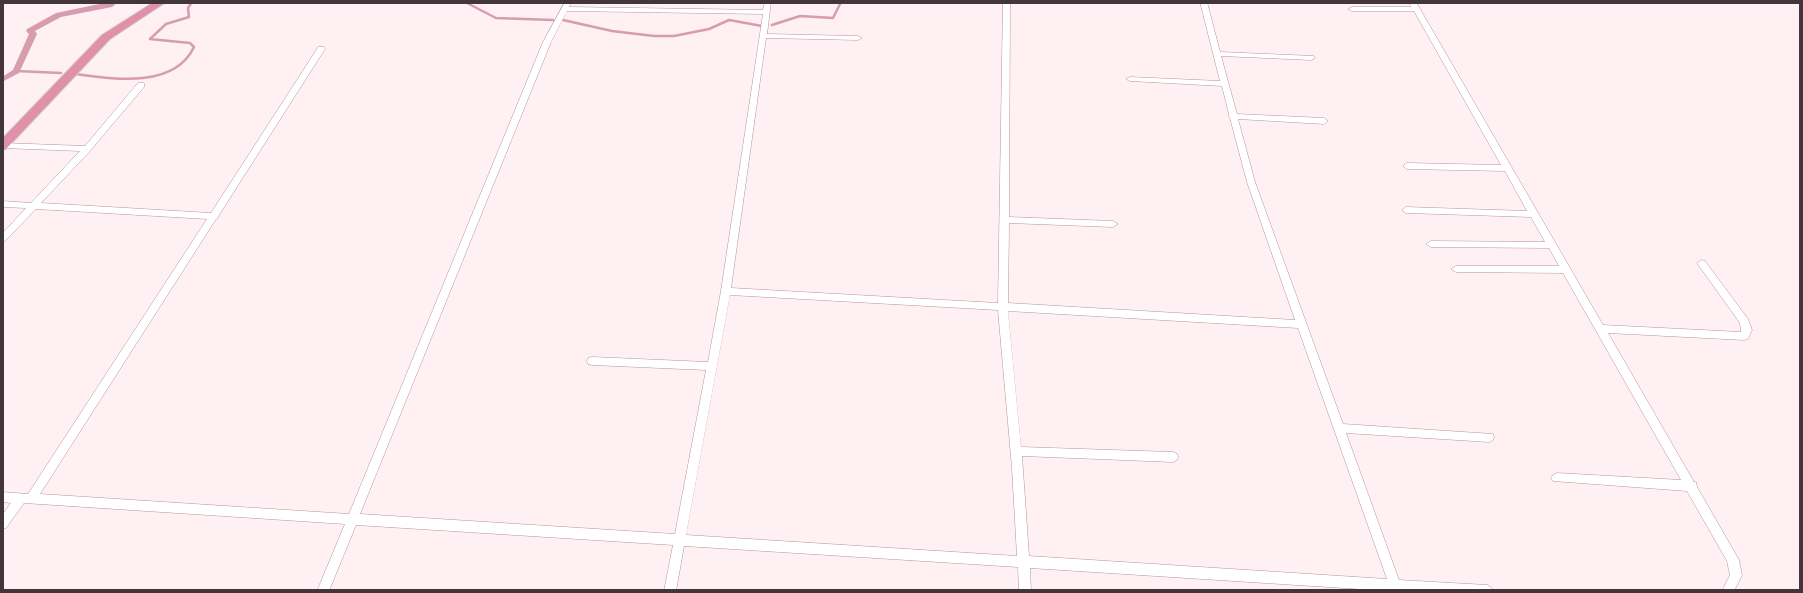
<!DOCTYPE html>
<html>
<head>
<meta charset="utf-8">
<style>
	body { margin:0 }
	#map { position:relative; width:1803px; height:593px; overflow:hidden; background:#fef0f3; font-family:Inter,sans-serif }
	canvas { display:block }
	.frame { position:absolute; inset:0; border:4px solid #43363a; pointer-events:none }
</style>
</head>
<body>
<div id="map">
<canvas width="1803" height="593"></canvas>
<div class="frame"></div>
</div>
<script>
const ctx = document.querySelector('canvas').getContext('2d');
ctx.lineJoin = 'round';
function stroke(path, color, width, dash) { ctx.strokeStyle = color; ctx.lineWidth = width; ctx.lineCap = dash ? 'butt' : 'round'; ctx.setLineDash(dash || []); ctx.stroke(path); }
function paint(path, color) { ctx.fillStyle = color; ctx.fill(path, 'evenodd'); }
const stream = new Path2D(`
	M 465,2 L 496,18 L 553,20
	M 563,20 L 612,31 L 654,36 L 674,36 L 709,29 L 729,20 L 762,26
	M 772,25 L 800,16 L 833,18 L 841,2
	M 16,71 L 61,73
	M 76,74 C 114,79 174,89 194,47 L 190,43 L 150,39 L 166,24 L 189,17 L 188,8 L 192,2`);
const canal = new Path2D(`
	M 109,2 L 118,2 L 112,7 L 61,17 L 35,31 L 37,34 L 19,73 L 2,82 L 2,77 L 13,70 L 29,34 L 26,31 L 27,29 L 56,13 Z`);
const minor = new Path2D(`
	M 565,2 L 571,2 L 569,7 L 763,10 L 765,2 L 771,2 L 767,34 L 858,36 L 862,38 L 858,40 L 766,38 L 731,288 L 998,303 L 1003,2 L 1010,2 L 1009,217 L 1113,221 L 1118,224 L 1113,227 L 1009,223 L 1008,303 L 1295,320 L 1247,182 L 1230,118 L 1228,116 L 1229,114 L 1222,86 L 1130,81 L 1126,79 L 1130,77 L 1220,81 L 1200,2 L 1207,2 L 1220,52 L 1314,56 L 1315,58 L 1311,60 L 1221,56 L 1237,114 L 1324,118 L 1328,121 L 1324,124 L 1238,119 L 1255,182 L 1343,424 L 1493,434 L 1494,437 L 1493,440 L 1489,442 L 1346,433 L 1399,580 L 1487,585 L 1491,587 L 1493,591 L 1391,591 L 1030,568 L 1031,591 L 1019,591 L 1018,567 L 684,546 L 676,591 L 664,591 L 673,545 L 356,525 L 329,591 L 317,591 L 345,524 L 24,503 L 6,528 L 2,529 L 2,515 L 11,503 L 2,502 L 2,492 L 28,494 L 207,219 L 36,209 L 5,241 L 2,242 L 2,234 L 26,208 L 2,207 L 2,201 L 31,203 L 80,151 L 3,148 L 2,143 L 85,146 L 138,83 L 144,83 L 144,87 L 90,151 L 41,203 L 211,213 L 317,49 L 318,47 L 324,47 L 325,49 L 219,215 L 218,218 L 216,219 L 40,494 L 349,514 L 543,42 ZM 567,11 L 763,14 L 721,291 L 708,362 L 592,357 L 588,358 L 587,361 L 588,364 L 592,365 L 706,370 L 675,534 L 360,514 L 551,42 ZM 730,295 L 998,310 L 1012,468 L 1017,556 L 686,535 ZM 1008,311 L 1298,328 L 1387,579 L 1029,556 L 1022,456 L 1173,462 L 1177,460 L 1178,457 L 1177,454 L 1173,452 L 1021,447 Z
	M 1409,2 L 1416,2 L 1603,325 L 1741,332 L 1740,323 L 1697,263 L 1702,260 L 1705,261 L 1748,319 L 1752,330 L 1748,339 L 1744,340 L 1608,333 L 1694,482 L 1696,482 L 1697,487 L 1739,560 L 1742,575 L 1734,591 L 1722,591 L 1730,575 L 1727,561 L 1687,491 L 1553,481 L 1551,478 L 1553,475 L 1557,473 L 1681,480 L 1563,273 L 1456,272 L 1451,269 L 1456,266 L 1559,266 L 1549,248 L 1431,247 L 1426,244 L 1431,241 L 1545,242 L 1531,217 L 1406,213 L 1402,210 L 1406,207 L 1527,211 L 1505,171 L 1407,169 L 1403,166 L 1407,163 L 1501,165 L 1414,11 L 1352,11 L 1348,9 L 1352,7 L 1411,7 Z`);
const highway = new Path2D(`
	M 154,2 L 166,2 L 110,39 L 6,149 L 2,150 L 2,139 L 102,35 Z`);
stroke(stream, '#d79dae', 2.5);
paint(canal, '#d79dae');
stroke(minor, '#b4949d', 1);
stroke(highway, '#d2cfd0', 2);
paint(minor, '#fff');
paint(highway, '#e190a9');
</script>
</body>
</html>
